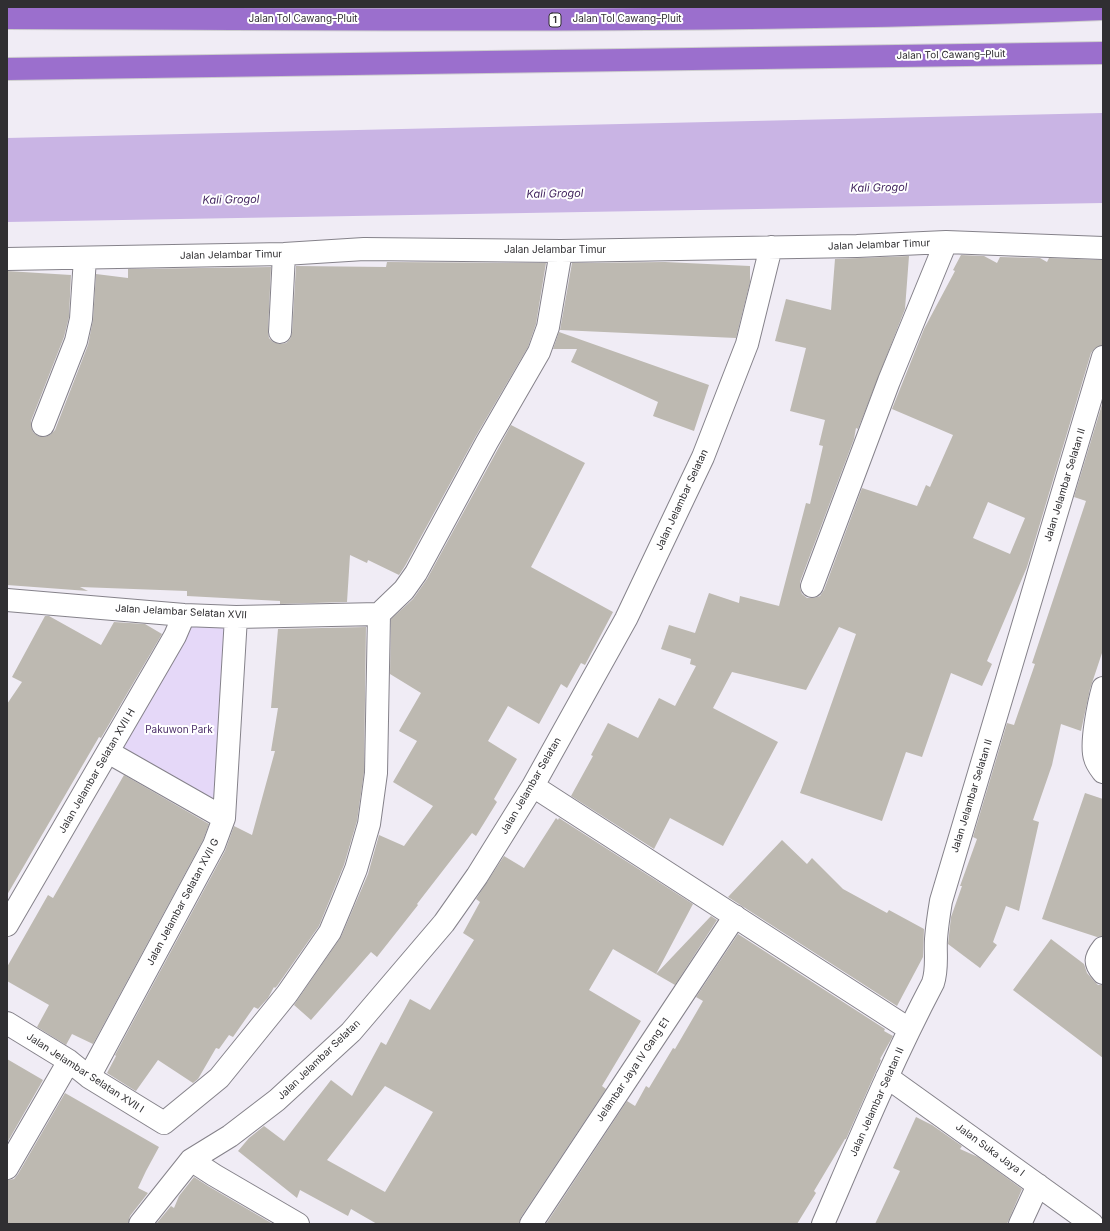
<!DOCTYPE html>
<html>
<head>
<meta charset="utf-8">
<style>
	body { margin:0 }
	#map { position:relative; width:1110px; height:1231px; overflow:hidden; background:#f0ecf5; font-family:Inter,sans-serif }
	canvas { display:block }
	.frame { position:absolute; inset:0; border:8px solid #302f32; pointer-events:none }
</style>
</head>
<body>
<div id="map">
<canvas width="1110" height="1231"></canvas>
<div class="frame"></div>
</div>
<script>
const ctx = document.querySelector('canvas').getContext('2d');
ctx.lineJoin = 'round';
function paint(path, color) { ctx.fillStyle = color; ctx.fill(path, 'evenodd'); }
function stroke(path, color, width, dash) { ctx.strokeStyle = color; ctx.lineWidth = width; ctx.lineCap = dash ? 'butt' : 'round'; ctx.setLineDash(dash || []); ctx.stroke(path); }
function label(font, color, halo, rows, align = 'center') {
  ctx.font = font + ' Inter,sans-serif'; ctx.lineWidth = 4; ctx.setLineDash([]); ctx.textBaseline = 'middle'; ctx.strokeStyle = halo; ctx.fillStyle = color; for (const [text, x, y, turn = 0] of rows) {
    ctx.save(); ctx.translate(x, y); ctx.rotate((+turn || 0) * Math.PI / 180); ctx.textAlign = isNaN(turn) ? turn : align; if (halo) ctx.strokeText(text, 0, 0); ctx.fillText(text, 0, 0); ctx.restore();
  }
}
const green = new Path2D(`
	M 190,618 L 237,618 L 221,811 L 114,747 Z`);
const water = new Path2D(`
	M 1103,113 L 1103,203 L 7,222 L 7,138 Z`);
const building = new Path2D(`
	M 961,255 L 984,256 L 997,263 L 1000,257 L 1040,258 L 1047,262 L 1049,258 L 1103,260 L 1103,345 L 1095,348 L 1091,353 L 1027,567 L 987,661 L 992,664 L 982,686 L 951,673 L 922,757 L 906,752 L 882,821 L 800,793 L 856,634 L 839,627 L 806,690 L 732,672 L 713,708 L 778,742 L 723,846 L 670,818 L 654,849 L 571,796 L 593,756 L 591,755 L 608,723 L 638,738 L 659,698 L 675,706 L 696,666 L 690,664 L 691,659 L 661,649 L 669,625 L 695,633 L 709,593 L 739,603 L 740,596 L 779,606 L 806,503 L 810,504 L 823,446 L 819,445 L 825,420 L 790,411 L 806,348 L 775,341 L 786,299 L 831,310 L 835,259 L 909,256 L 905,309 L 858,429 L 856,428 L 854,439 L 800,582 L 800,588 L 802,594 L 807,598 L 814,598 L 820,596 L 824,590 L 862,488 L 917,506 L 926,485 L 930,487 L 953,435 L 892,409 L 924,329 L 955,271 L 953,270 ZM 988,502 L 1025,518 L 1010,554 L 973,538 Z
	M 387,262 L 546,263 L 536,324 L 528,347 L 476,436 L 405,566 L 399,575 L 368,560 L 367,563 L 350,555 L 347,602 L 280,604 L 280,601 L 187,596 L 187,591 L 80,587 L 88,591 L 7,585 L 7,271 L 71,275 L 69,317 L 64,337 L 31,421 L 31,426 L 33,432 L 38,436 L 44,437 L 50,435 L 55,430 L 88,345 L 93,320 L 96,274 L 128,278 L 128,269 L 271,267 L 268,332 L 269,338 L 273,342 L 280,344 L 286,343 L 290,339 L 292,333 L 296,266 L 386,267 Z
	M 665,262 L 750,266 L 750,282 L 736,338 L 560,330 L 572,263 Z
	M 559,332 L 709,385 L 694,431 L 653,416 L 658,402 L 571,362 L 577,349 L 553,349 Z
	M 1103,401 L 1103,650 L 1090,689 L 1081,731 L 1061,724 L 1052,765 L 1033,820 L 1039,822 L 1019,911 L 1006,906 L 993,942 L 997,945 L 980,968 L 948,944 L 951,917 L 962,886 L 960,886 L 977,839 L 973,837 L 1007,723 L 1014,725 L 1035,664 L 1032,663 L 1086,501 L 1074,497 Z
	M 511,425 L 585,463 L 531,567 L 613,612 L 585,665 L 581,663 L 567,688 L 561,684 L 539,724 L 508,706 L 488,741 L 517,759 L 494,799 L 497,802 L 476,836 L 472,833 L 417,904 L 418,905 L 377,957 L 371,952 L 311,1020 L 294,1005 L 341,937 L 368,874 L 379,835 L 404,846 L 433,806 L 393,782 L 417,741 L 399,731 L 421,693 L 390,674 L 391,619 L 413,599 L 427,579 Z
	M 45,616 L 49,616 L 101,645 L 114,622 L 145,624 L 162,634 L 101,738 L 99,737 L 7,895 L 7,704 L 22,682 L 12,677 Z
	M 366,627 L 364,772 L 357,821 L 344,865 L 319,926 L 277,986 L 275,988 L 274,987 L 268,998 L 258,1009 L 254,1007 L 233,1037 L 229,1035 L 219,1049 L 216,1048 L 198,1079 L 193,1083 L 158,1060 L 136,1091 L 134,1090 L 107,1073 L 116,1056 L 115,1055 L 225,851 L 234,826 L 252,835 L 275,751 L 271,751 L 278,708 L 271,708 L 278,629 Z
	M 124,775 L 209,824 L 203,840 L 93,1044 L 72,1034 L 66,1045 L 37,1027 L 49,1005 L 7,981 L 7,967 L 48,895 L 53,898 Z
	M 1085,793 L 1103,799 L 1103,936 L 1097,937 L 1042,919 Z
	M 556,818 L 558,820 L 559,818 L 693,904 L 656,974 L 613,949 L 589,990 L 641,1021 L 602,1086 L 606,1089 L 521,1217 L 519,1224 L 377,1224 L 351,1209 L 348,1216 L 300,1190 L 297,1198 L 238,1151 L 249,1138 L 264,1126 L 284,1141 L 331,1080 L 352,1096 L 381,1042 L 386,1045 L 410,999 L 430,1010 L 474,940 L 463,933 L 480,902 L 476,899 L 504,856 L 524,868 ZM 385,1086 L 433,1112 L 385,1192 L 327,1160 Z
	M 782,840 L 807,864 L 812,858 L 843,889 L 887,913 L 889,910 L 924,929 L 923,957 L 897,1006 L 728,897 Z
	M 711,916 L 717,920 L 675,985 L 656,974 Z
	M 738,934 L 885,1029 L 884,1031 L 893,1036 L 880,1059 L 881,1060 L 846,1139 L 845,1139 L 814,1191 L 816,1193 L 797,1224 L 546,1224 L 627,1101 L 635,1106 L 646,1086 L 649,1088 L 673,1048 L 675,1049 L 703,1001 L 696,997 Z
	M 1051,939 L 1084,964 L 1087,973 L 1094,981 L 1098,985 L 1103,985 L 1103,1058 L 1013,990 Z
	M 7,1059 L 43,1080 L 7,1143 Z
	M 65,1093 L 159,1147 L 146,1171 L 138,1188 L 148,1193 L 130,1216 L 128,1224 L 7,1224 L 7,1180 L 14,1179 L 18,1174 Z
	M 916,1117 L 932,1125 L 962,1146 L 960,1149 L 978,1157 L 1022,1189 L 1007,1224 L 875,1224 L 900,1171 L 893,1168 Z
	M 194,1177 L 208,1186 L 273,1224 L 156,1224 L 171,1206 L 174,1208 L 179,1196 Z`);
const minor = new Path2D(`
	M 7,259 L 284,254 L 364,249 L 561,251 L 857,246 L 946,242 L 1103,248
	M 280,332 L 284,254
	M 43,425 L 76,341 L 81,319 L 85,258
	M 812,586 L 889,381 L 946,242
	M 7,600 L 184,615 L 236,617 L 379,614
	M 1103,688 C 1099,702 1090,745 1095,758 C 1096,763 1100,768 1103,772
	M 108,752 L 224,818
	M 533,786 L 909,1029
	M 7,925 L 160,662 L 175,636 L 184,615
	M 1103,948 C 1095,958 1094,963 1103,973
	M 7,1023 L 69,1061 L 89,1077 L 164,1123 L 219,1078 L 287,994 L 330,932 L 343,901 L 356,869 L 369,824 L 376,773 L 379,614 L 404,590 L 416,573 L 487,442 L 539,352 L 548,327 L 561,251
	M 89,1077 L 214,845 L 224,818 L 236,617
	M 887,1077 L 1092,1224
	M 191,1160 L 214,1175 L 298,1224
	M 7,1168 L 69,1061
	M 140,1224 L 191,1160 L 230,1136 L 277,1100 L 351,1032 L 444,923 L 477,876 L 533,786 L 626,619 L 703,457 L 747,344 L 771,247
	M 531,1224 L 735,916
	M 823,1224 C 858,1143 892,1061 933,983 C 938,968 935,954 936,939 C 937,926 939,913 941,901 L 1103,357
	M 1020,1224 L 1038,1185`);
const highway = new Path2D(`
	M 7,18 C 372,19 738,24 1103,9
	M 7,69 L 1103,53`);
const shields = [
	[555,20,12]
];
const shieldNames = [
	["1",555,20]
];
const streetNames = [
	["Jalan Tol Cawang–Pluit",303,19],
	["Jalan Tol Cawang–Pluit",627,19],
	["Jalan Tol Cawang–Pluit",951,55,-1],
	["Jalan Jelambar Timur",879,245,-2],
	["Jalan Jelambar Timur",555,250],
	["Jalan Jelambar Timur",231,255,-1],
	["Jalan Jelambar Selatan II",1065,485,-73],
	["Jalan Jelambar Selatan",682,500,-65],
	["Jalan Jelambar Selatan XVII",181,612,3],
	["Jalan Jelambar Selatan XVII H",97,771,-60],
	["Jalan Jelambar Selatan",531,786,-60],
	["Jalan Jelambar Selatan II",972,796,-73],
	["Jalan Jelambar Selatan XVII G",183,902,-62],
	["Jalan Jelambar Selatan",319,1060,-44],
	["Jelambar Jaya IV Gang E1",633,1070,-56],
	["Jalan Jelambar Selatan XVII I",85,1073,33],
	["Jalan Jelambar Selatan II",877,1102,-66],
	["Jalan Suka Jaya I",990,1150,36]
];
const parkNames = [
	["Pakuwon Park",179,730]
];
const waterNames = [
	["Kali Grogol",879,188,-1],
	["Kali Grogol",555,194,-1],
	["Kali Grogol",231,200,-1]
];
paint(green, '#e5d8f8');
paint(water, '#c9b4e4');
paint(building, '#bdb9b1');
stroke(minor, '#85828a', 24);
stroke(highway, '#cdcdce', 24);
stroke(minor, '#fff', 22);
stroke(highway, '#9b6fcd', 22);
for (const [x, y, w] of shields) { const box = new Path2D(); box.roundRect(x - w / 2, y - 7, w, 14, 3); ctx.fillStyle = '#fff'; ctx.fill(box); stroke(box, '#302f32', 1); }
label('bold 9px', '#302f32', null, shieldNames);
label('10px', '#302f32', '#fff', streetNames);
label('10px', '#4b2e69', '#fff', parkNames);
label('italic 11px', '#442760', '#fff', waterNames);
</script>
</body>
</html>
